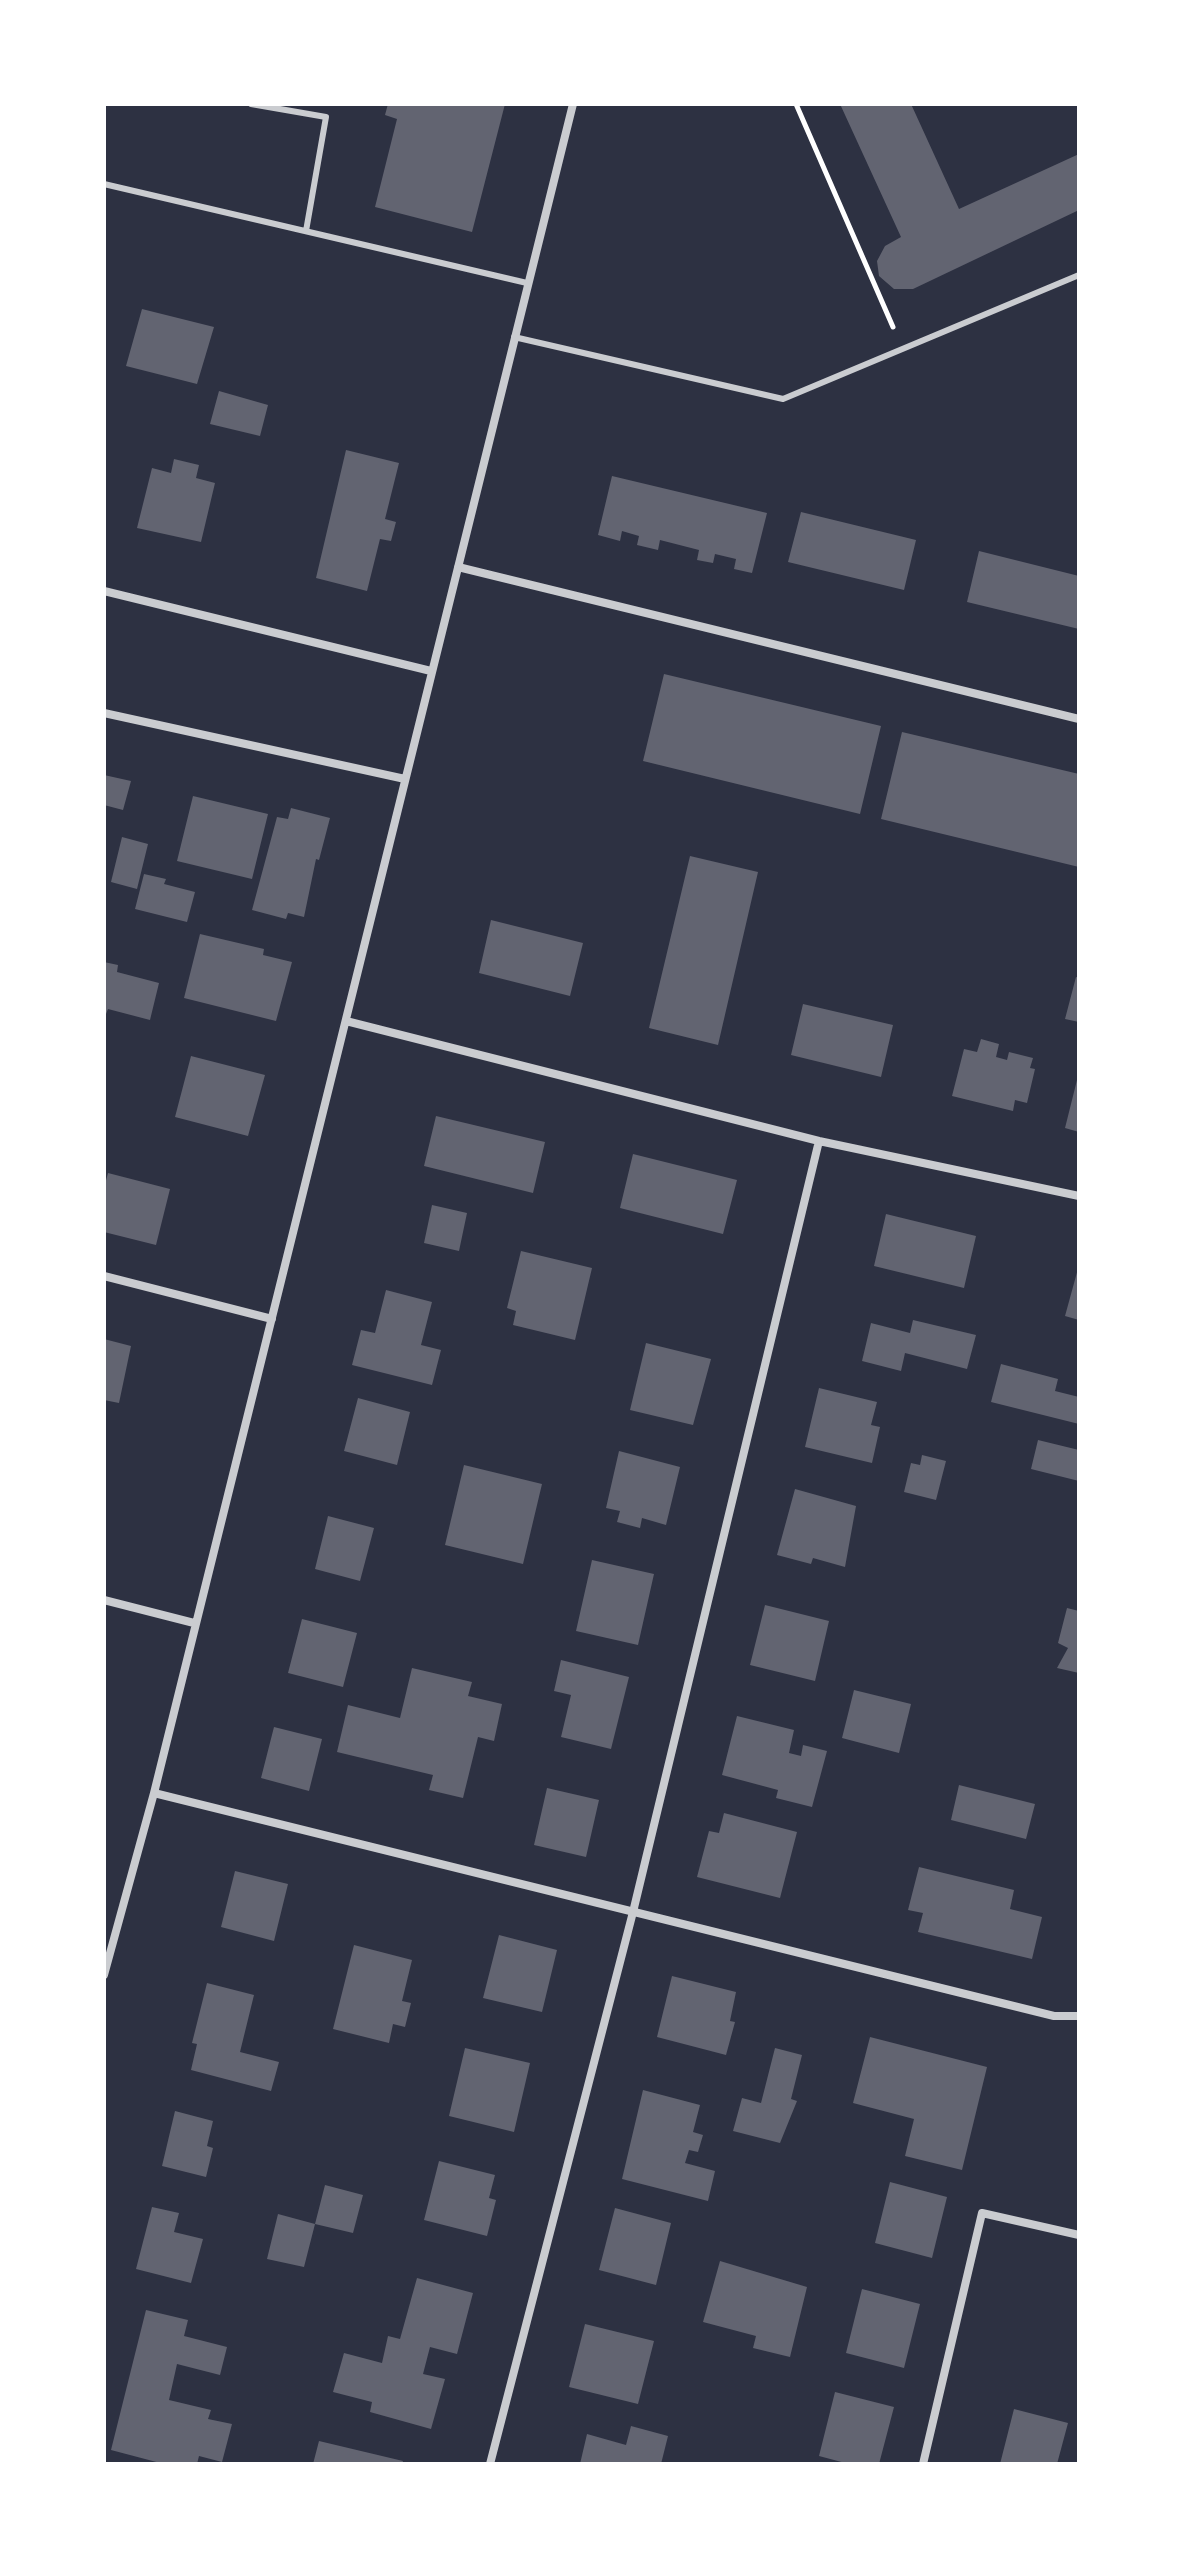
<!DOCTYPE html>
<html>
<head>
<meta charset="utf-8">
<style>
	body { margin:0 }
	#map { position:relative; width:1183px; height:2568px; overflow:hidden; background:#2d3142; font-family:Bitter,serif }
	canvas { display:block }
	.frame { position:absolute; inset:0; border:106px solid #fff; pointer-events:none }
</style>
</head>
<body>
<div id="map">
<canvas width="1183" height="2568"></canvas>
<div class="frame"></div>
</div>
<script>
const ctx = document.querySelector('canvas').getContext('2d');
ctx.lineJoin = 'round';
function paint(path, color) { ctx.fillStyle = color; ctx.fill(path, 'evenodd'); }
function stroke(path, color, width, dash) { ctx.strokeStyle = color; ctx.lineWidth = width; ctx.lineCap = dash ? 'butt' : 'round'; ctx.setLineDash(dash || []); ctx.stroke(path); }
const building = new Path2D(`
	M 388,104 L 505,104 L 472,232 L 375,207 L 397,119 L 385,115 Z
	M 840,104 L 911,104 L 959,209 L 1079,154 L 1079,210 L 913,289 L 894,289 L 879,276 L 877,261 L 885,246 L 901,237 Z
	M 142,309 L 214,327 L 197,384 L 126,366 Z
	M 219,391 L 268,405 L 260,436 L 210,424 Z
	M 346,450 L 399,463 L 385,519 L 396,522 L 391,541 L 380,539 L 367,591 L 316,578 Z
	M 174,459 L 199,465 L 196,478 L 215,483 L 201,542 L 137,528 L 152,468 L 171,473 Z
	M 612,476 L 767,513 L 752,573 L 734,569 L 736,559 L 715,554 L 713,563 L 697,560 L 699,550 L 660,540 L 658,550 L 637,545 L 639,536 L 622,531 L 620,541 L 598,535 Z
	M 801,512 L 916,540 L 904,590 L 788,562 Z
	M 979,551 L 1079,576 L 1079,629 L 967,602 Z
	M 664,674 L 881,726 L 860,814 L 643,761 Z
	M 902,732 L 1079,774 L 1079,867 L 881,819 Z
	M 104,775 L 131,781 L 123,810 L 104,805 Z
	M 193,796 L 268,814 L 252,879 L 177,861 Z
	M 291,808 L 330,818 L 319,860 L 316,859 L 304,917 L 288,913 L 286,919 L 252,910 L 277,817 L 288,819 Z
	M 122,837 L 148,844 L 137,889 L 111,882 Z
	M 690,856 L 758,872 L 718,1045 L 649,1028 Z
	M 144,874 L 166,879 L 164,884 L 195,892 L 187,922 L 135,909 Z
	M 491,920 L 583,943 L 570,996 L 479,973 Z
	M 200,934 L 264,949 L 263,955 L 292,962 L 276,1021 L 184,998 Z
	M 104,962 L 118,965 L 117,972 L 159,983 L 150,1020 L 108,1009 L 104,1019 Z
	M 1076,977 L 1079,978 L 1079,1022 L 1065,1019 Z
	M 803,1004 L 893,1025 L 881,1077 L 791,1055 Z
	M 981,1039 L 999,1044 L 996,1057 L 1007,1060 L 1009,1052 L 1033,1058 L 1030,1068 L 1035,1069 L 1027,1103 L 1015,1100 L 1013,1111 L 952,1096 L 964,1049 L 977,1052 Z
	M 191,1056 L 265,1075 L 248,1136 L 175,1117 Z
	M 1078,1076 L 1079,1076 L 1079,1132 L 1065,1128 Z
	M 436,1116 L 545,1142 L 533,1193 L 424,1166 Z
	M 633,1154 L 737,1180 L 723,1234 L 620,1208 Z
	M 108,1173 L 170,1189 L 156,1245 L 104,1232 L 104,1188 Z
	M 432,1205 L 467,1213 L 459,1251 L 424,1243 Z
	M 886,1214 L 976,1236 L 964,1288 L 874,1266 Z
	M 521,1251 L 592,1268 L 575,1340 L 513,1325 L 516,1311 L 507,1308 Z
	M 1079,1265 L 1079,1320 L 1065,1316 Z
	M 386,1290 L 432,1302 L 421,1345 L 441,1350 L 432,1385 L 352,1365 L 361,1330 L 375,1333 Z
	M 913,1320 L 976,1335 L 967,1369 L 905,1353 L 901,1371 L 862,1361 L 871,1323 L 910,1333 Z
	M 104,1339 L 131,1346 L 119,1403 L 104,1400 Z
	M 646,1343 L 711,1359 L 693,1425 L 630,1410 Z
	M 1001,1364 L 1058,1379 L 1055,1391 L 1079,1397 L 1079,1424 L 991,1402 Z
	M 819,1388 L 877,1402 L 871,1425 L 880,1427 L 872,1463 L 805,1447 Z
	M 358,1398 L 410,1412 L 397,1465 L 344,1451 Z
	M 1038,1440 L 1079,1450 L 1079,1481 L 1031,1469 Z
	M 619,1451 L 680,1467 L 666,1525 L 642,1518 L 640,1528 L 617,1522 L 620,1511 L 606,1508 Z
	M 922,1455 L 946,1461 L 936,1500 L 904,1492 L 911,1463 L 920,1465 Z
	M 464,1465 L 542,1484 L 523,1564 L 445,1545 Z
	M 795,1489 L 856,1506 L 845,1567 L 813,1558 L 811,1564 L 777,1555 Z
	M 328,1516 L 374,1528 L 360,1581 L 315,1569 Z
	M 592,1560 L 654,1574 L 638,1645 L 576,1631 Z
	M 765,1605 L 829,1621 L 815,1681 L 750,1665 Z
	M 1067,1608 L 1079,1611 L 1079,1673 L 1057,1668 L 1068,1648 L 1058,1643 Z
	M 302,1619 L 357,1633 L 343,1687 L 288,1673 Z
	M 561,1660 L 629,1677 L 611,1749 L 561,1737 L 571,1695 L 554,1691 Z
	M 412,1668 L 472,1682 L 468,1696 L 502,1704 L 494,1741 L 478,1737 L 463,1798 L 429,1790 L 433,1775 L 337,1752 L 348,1705 L 400,1718 Z
	M 854,1690 L 911,1704 L 899,1753 L 842,1738 Z
	M 737,1716 L 794,1730 L 789,1753 L 801,1756 L 803,1745 L 827,1751 L 812,1807 L 776,1798 L 778,1790 L 722,1775 Z
	M 274,1727 L 322,1739 L 309,1791 L 261,1778 Z
	M 959,1785 L 1035,1804 L 1026,1839 L 951,1820 Z
	M 547,1788 L 599,1800 L 586,1857 L 534,1845 Z
	M 724,1813 L 797,1832 L 780,1898 L 697,1877 L 709,1831 L 719,1833 Z
	M 919,1867 L 1014,1890 L 1010,1909 L 1042,1917 L 1032,1959 L 918,1932 L 923,1913 L 908,1910 Z
	M 235,1871 L 288,1884 L 274,1941 L 221,1927 Z
	M 499,1935 L 557,1950 L 542,2012 L 483,1998 Z
	M 354,1945 L 412,1960 L 402,2001 L 411,2003 L 405,2027 L 393,2024 L 389,2043 L 333,2029 Z
	M 672,1976 L 736,1992 L 730,2021 L 735,2022 L 726,2055 L 657,2037 Z
	M 207,1983 L 254,1995 L 240,2052 L 279,2062 L 271,2091 L 191,2070 L 197,2044 L 192,2043 Z
	M 870,2037 L 987,2067 L 962,2170 L 905,2156 L 914,2119 L 853,2103 Z
	M 465,2048 L 530,2063 L 514,2132 L 449,2116 Z
	M 775,2048 L 802,2055 L 791,2099 L 797,2101 L 780,2143 L 733,2131 L 742,2098 L 761,2103 Z
	M 643,2090 L 700,2105 L 693,2132 L 703,2135 L 698,2152 L 689,2150 L 685,2163 L 715,2171 L 708,2201 L 622,2179 Z
	M 175,2111 L 213,2121 L 207,2146 L 213,2148 L 206,2177 L 162,2166 Z
	M 439,2161 L 495,2175 L 489,2198 L 496,2200 L 487,2236 L 424,2220 Z
	M 890,2182 L 947,2197 L 932,2258 L 875,2243 Z
	M 325,2185 L 363,2195 L 353,2233 L 315,2224 Z
	M 152,2207 L 179,2213 L 174,2232 L 203,2239 L 191,2283 L 136,2269 Z
	M 615,2208 L 671,2223 L 656,2285 L 599,2270 Z
	M 278,2214 L 315,2224 L 304,2267 L 267,2259 Z
	M 720,2261 L 807,2287 L 790,2357 L 753,2348 L 756,2336 L 703,2322 Z
	M 417,2278 L 473,2293 L 457,2354 L 430,2347 L 423,2374 L 445,2379 L 431,2429 L 370,2412 L 372,2402 L 333,2392 L 344,2353 L 382,2363 L 388,2336 L 400,2339 Z
	M 862,2289 L 920,2304 L 904,2368 L 846,2353 Z
	M 146,2310 L 188,2320 L 184,2336 L 227,2347 L 220,2375 L 177,2364 L 169,2400 L 211,2410 L 208,2419 L 232,2424 L 222,2462 L 199,2456 L 197,2464 L 164,2464 L 111,2450 Z
	M 585,2324 L 654,2341 L 638,2404 L 569,2387 Z
	M 835,2392 L 894,2407 L 879,2464 L 849,2464 L 819,2456 Z
	M 1014,2409 L 1068,2423 L 1057,2464 L 1000,2464 Z
	M 631,2426 L 668,2436 L 661,2464 L 580,2464 L 587,2434 L 626,2445 Z
	M 319,2441 L 403,2461 L 402,2464 L 313,2464 Z`);
const path = new Path2D(`
	M 796,104 L 893,327`);
const service = new Path2D(`
	M 251,104 L 326,117 L 306,231
	M 104,184 L 527,283
	M 514,337 L 783,399 L 1079,275`);
const minor = new Path2D(`
	M 458,567 L 1079,719
	M 104,591 L 431,671
	M 104,713 L 405,779
	M 346,1021 L 819,1141 L 1079,1196
	M 104,1276 L 272,1319
	M 104,1600 L 194,1623
	M 154,1793 L 1054,2016 L 1079,2016
	M 104,1975 L 154,1793 L 573,104
	M 490,2464 L 633,1912 L 819,1141
	M 923,2464 L 982,2213 L 1079,2235`);
paint(building, '#626471');
stroke(path, '#fff', 5);
stroke(service, '#caccd0', 6);
stroke(minor, '#caccd0', 8);
</script>
</body>
</html>
